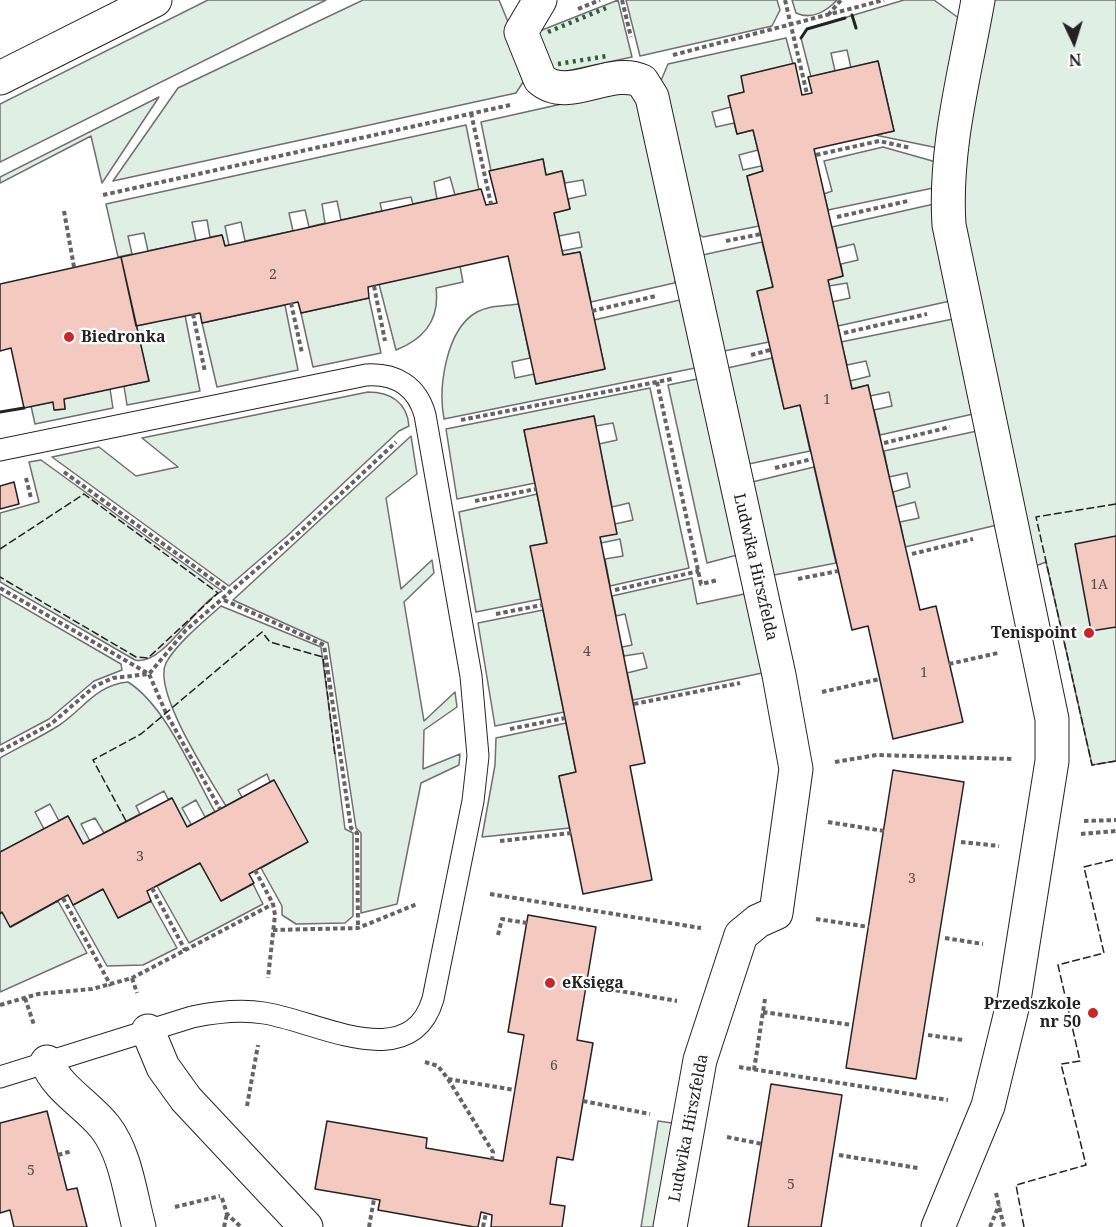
<!DOCTYPE html>
<html>
<head>
<meta charset="utf-8">
<style>
	body { margin:0 }
	#map { position:relative; width:1116px; height:1227px; overflow:hidden; background:#fff; font-family:"Noto Serif",serif }
	canvas { display:block }
	.north { position:absolute; left:1044px; top:12px; width:60px; height:60px; -webkit-text-stroke:4px #fff; paint-order:stroke; rotate:176deg; font-size:16px; font-weight:700; line-height:24px; text-align:center; color:#222 }
	.north::after { content:''; display:block; margin:auto; width:21px; height:27px; background:#222; clip-path:polygon(50% 0,100% 100%,50% 72%,0 100%) }
</style>
</head>
<body>
<div id="map">
<canvas width="1116" height="1227"></canvas>
<div class="north">N</div>
</div>
<script>
const ctx = document.querySelector('canvas').getContext('2d');
ctx.lineJoin = 'round';
function paint(path, color) { ctx.fillStyle = color; ctx.fill(path, 'evenodd'); }
function stroke(path, color, width, dash) { ctx.strokeStyle = color; ctx.lineWidth = width; ctx.lineCap = dash ? 'butt' : 'round'; ctx.setLineDash(dash || []); ctx.stroke(path); }
function label(font, color, halo, rows, align = 'center') {
  ctx.font = font + ' "Noto Serif",serif'; ctx.lineWidth = 4.5; ctx.setLineDash([]); ctx.textBaseline = 'middle'; ctx.strokeStyle = halo; ctx.fillStyle = color; for (const [text, x, y, turn = 0] of rows) {
    ctx.save(); ctx.translate(x, y); ctx.rotate((+turn || 0) * Math.PI / 180); ctx.textAlign = isNaN(turn) ? turn : align; if (halo) ctx.strokeText(text, 0, 0); ctx.fillText(text, 0, 0); ctx.restore();
  }
}
const green = new Path2D(`
	M 208,0 L 326,0 L 0,162 L 0,104 Z
	M 363,0 L 499,0 L 529,73 L 516,93 L 113,181 L 178,88 Z
	M 618,0 L 632,57 L 557,73 L 544,66 L 537,32 Z
	M 626,0 L 777,0 L 780,10 L 772,26 L 640,56 Z
	M 792,0 L 837,0 C 826,12 811,20 796,13 Z
	M 904,0 L 934,0 L 960,19 L 938,148 L 875,135 L 894,131 L 878,61 L 851,68 L 847,50 L 831,53 L 835,71 L 811,77 L 801,38 L 807,29 Z
	M 992,0 L 1116,0 L 1116,761 L 1092,765 L 1046,562 L 1033,567 L 962,222 L 963,157 Z
	M 786,38 L 793,64 L 744,92 L 729,96 L 731,107 L 712,112 L 716,127 L 734,123 L 737,134 L 753,130 L 758,150 L 739,155 L 743,170 L 761,166 L 763,171 L 747,176 L 759,226 L 703,237 L 693,230 L 660,83 L 668,64 Z
	M 620,91 L 632,94 L 641,102 L 679,275 L 674,283 L 591,302 L 580,252 L 563,255 L 562,251 L 582,247 L 579,232 L 559,236 L 554,213 L 570,209 L 568,199 L 586,195 L 583,180 L 565,183 L 562,171 L 546,175 L 543,159 L 491,171 L 481,122 Z
	M 159,97 L 102,183 L 91,136 L 0,183 L 0,177 Z
	M 466,125 L 479,190 L 455,195 L 450,177 L 434,182 L 437,199 L 413,204 L 411,197 L 380,203 L 382,211 L 341,220 L 337,201 L 322,204 L 325,223 L 309,227 L 305,210 L 289,213 L 293,231 L 245,241 L 241,222 L 225,226 L 229,245 L 225,246 L 222,235 L 210,237 L 207,220 L 192,222 L 196,241 L 148,251 L 144,233 L 128,236 L 132,254 L 118,257 L 106,204 Z
	M 883,147 L 936,162 L 933,188 L 828,210 L 824,194 L 832,191 L 824,161 Z
	M 934,204 L 950,301 L 838,326 L 832,302 L 850,298 L 847,283 L 829,286 L 828,280 L 843,276 L 841,264 L 858,260 L 854,244 L 837,248 L 832,227 Z
	M 762,242 L 773,287 L 757,292 L 769,342 L 719,352 L 698,256 Z
	M 460,266 L 463,282 L 436,288 C 440,319 424,339 396,350 L 379,284 Z
	M 369,298 L 381,353 L 313,367 L 301,313 Z
	M 684,299 L 700,367 L 444,419 C 438,387 446,329 477,312 C 490,305 505,306 519,304 L 530,358 L 512,362 L 515,378 L 534,374 L 536,384 L 605,369 L 594,320 Z
	M 285,305 L 298,370 L 217,387 L 202,323 Z
	M 185,315 L 200,391 L 127,405 L 124,386 L 149,381 L 136,326 Z
	M 953,319 L 973,414 L 880,435 L 874,410 L 892,406 L 889,392 L 870,396 L 868,385 L 852,389 L 850,381 L 870,376 L 866,361 L 847,365 L 841,342 Z
	M 772,358 L 784,408 L 800,405 L 810,451 L 744,465 L 723,369 Z
	M 702,378 L 741,554 L 707,563 L 668,385 Z
	M 650,388 L 689,568 L 610,586 L 605,559 L 623,556 L 620,539 L 601,543 L 600,537 L 615,524 L 633,520 L 629,503 L 612,507 L 599,444 L 617,440 L 613,423 L 596,426 L 594,416 L 524,430 L 535,483 L 457,499 L 446,429 Z
	M 110,389 L 113,408 L 35,424 L 31,406 L 53,402 L 55,410 L 65,409 L 64,399 Z
	M 368,392 C 390,392 407,402 409,426 L 399,431 L 287,536 L 229,586 L 52,457 L 99,447 L 136,476 L 178,467 L 142,438 Z
	M 977,431 L 997,525 L 905,547 L 900,522 L 919,518 L 915,502 L 896,507 L 893,492 L 910,487 L 907,473 L 889,477 L 884,451 Z
	M 411,436 L 417,474 L 386,498 L 401,589 L 432,560 L 434,573 L 404,602 L 424,721 L 455,692 L 457,707 L 424,730 L 423,769 L 460,754 L 459,765 L 421,783 L 397,904 L 361,913 L 361,833 L 356,828 L 328,643 L 233,600 Z
	M 41,460 L 222,591 C 195,604 163,667 135,660 L 0,582 L 0,513 L 39,502 L 29,462 Z
	M 814,467 L 836,563 L 769,576 L 748,483 Z
	M 537,494 L 547,543 L 531,546 L 541,599 L 476,612 L 459,512 Z
	M 692,578 L 697,604 L 749,593 L 767,672 L 633,700 L 627,673 L 647,668 L 643,653 L 624,656 L 622,647 L 632,645 L 625,614 L 616,616 L 612,596 Z
	M 0,594 L 121,664 L 122,670 L 94,681 L 49,719 L 0,745 Z
	M 221,606 L 321,647 L 345,829 L 353,833 L 353,916 L 345,923 L 296,924 L 282,915 L 282,906 L 261,868 L 307,842 L 274,780 L 270,782 L 267,774 L 238,790 L 242,797 L 226,806 C 210,779 152,691 166,663 C 176,644 204,621 221,606 Z
	M 543,610 L 564,712 L 495,726 L 478,623 Z
	M 128,682 C 166,706 193,773 215,812 L 205,817 L 196,800 L 182,808 L 191,824 L 187,827 L 172,798 L 168,799 L 164,791 L 136,806 L 140,814 L 104,833 L 95,818 L 81,824 L 90,841 L 83,844 L 68,816 L 59,821 L 50,804 L 35,812 L 44,829 L 0,852 L 0,758 C 19,747 39,738 58,726 C 83,710 95,685 128,682 Z
	M 566,723 L 576,772 L 559,776 L 570,828 L 482,837 L 495,765 L 496,738 Z
	M 200,863 L 221,901 L 253,884 L 263,904 L 189,943 L 157,886 Z
	M 103,889 L 118,918 L 151,901 L 177,948 L 143,965 L 107,966 L 73,905 Z
	M 58,901 L 87,953 L 0,992 L 0,914 L 2,912 L 11,927 Z
	M 658,1121 L 679,1124 L 662,1227 L 641,1227 Z`);
const building = new Path2D(`
	M 878,61 L 894,131 L 814,149 L 843,276 L 828,280 L 852,389 L 868,385 L 920,610 L 936,606 L 963,722 L 893,739 L 868,626 L 852,630 L 800,405 L 784,409 L 757,291 L 773,287 L 747,176 L 763,171 L 753,130 L 737,134 L 728,96 L 744,92 L 741,76 L 795,63 L 802,95 L 812,93 L 808,77 Z
	M 543,159 L 546,175 L 562,171 L 570,209 L 554,213 L 563,255 L 580,252 L 605,369 L 536,384 L 508,256 L 368,287 L 369,298 L 301,313 L 298,302 L 202,323 L 200,313 L 136,326 L 121,257 L 222,235 L 225,246 L 481,189 L 486,205 L 497,203 L 489,171 Z
	M 121,257 L 149,381 L 64,399 L 65,409 L 54,410 L 53,402 L 24,408 L 11,348 L 0,351 L 0,284 Z
	M 594,416 L 617,534 L 600,537 L 645,763 L 630,766 L 652,880 L 583,894 L 559,776 L 576,772 L 530,546 L 547,543 L 524,430 Z
	M 14,482 L 19,504 L 0,509 L 0,486 Z
	M 1116,536 L 1116,627 L 1091,631 L 1075,544 Z
	M 893,770 L 964,782 L 916,1079 L 846,1068 Z
	M 274,780 L 308,842 L 249,874 L 254,883 L 221,901 L 200,863 L 147,891 L 151,901 L 118,918 L 103,889 L 73,905 L 68,895 L 10,927 L 2,912 L 0,914 L 0,852 L 68,816 L 83,844 L 172,798 L 187,827 Z
	M 528,915 L 596,927 L 577,1040 L 593,1043 L 573,1160 L 557,1157 L 550,1204 L 565,1206 L 562,1227 L 491,1227 L 492,1215 L 481,1212 L 478,1227 L 474,1227 L 378,1210 L 380,1200 L 315,1189 L 327,1121 L 427,1138 L 426,1148 L 503,1161 L 524,1035 L 508,1032 Z
	M 771,1084 L 842,1095 L 821,1227 L 748,1227 Z
	M 47,1111 L 67,1190 L 77,1188 L 87,1227 L 14,1227 L 10,1210 L 0,1213 L 0,1123 Z`);
const path = new Path2D(`
	M 622,0 L 631,37
	M 785,0 L 807,94
	M 578,9 L 600,0
	M 828,15 L 841,0
	M 673,55 L 884,0
	M 471,113 L 491,204
	M 816,155 L 879,141 L 911,148
	M 103,195 L 510,105
	M 64,211 L 74,267
	M 837,217 L 908,201
	M 726,241 L 761,234
	M 374,286 L 385,341
	M 291,303 L 302,353
	M 592,311 L 656,296
	M 193,314 L 205,372
	M 844,333 L 927,314
	M 751,355 L 770,350
	M 657,382 L 701,584 L 718,580
	M 461,420 L 672,379
	M 884,443 L 950,427
	M 775,468 L 812,459
	M 64,472 L 231,593
	M 26,478 L 31,498
	M 475,501 L 536,489
	M 912,554 L 973,539
	M 798,579 L 838,571
	M 0,588 L 149,674 L 166,713 L 220,809
	M 615,590 L 699,571
	M 224,600 L 324,645 L 351,828 L 357,833 L 358,928
	M 496,614 L 542,605
	M 949,664 L 998,653
	M 822,692 L 880,679
	M 634,704 L 740,683
	M 510,729 L 565,718
	M 0,751 L 51,724 L 95,686 L 113,678 L 149,674 L 186,630 L 302,530 L 396,442
	M 835,762 L 877,755 L 1012,759
	M 1084,821 L 1116,820
	M 828,822 L 884,831
	M 1081,834 L 1116,831
	M 500,841 L 571,833
	M 961,842 L 999,846
	M 255,870 L 273,904 L 275,915 L 268,978
	M 152,888 L 185,950
	M 490,894 L 701,928
	M 63,898 L 111,986
	M 816,919 L 869,927
	M 273,930 L 358,928 L 417,904
	M 498,935 L 502,919 L 527,923
	M 945,938 L 983,944
	M 132,978 L 137,993
	M 586,985 L 677,1001
	M 25,998 L 34,1025
	M 0,1005 L 38,994 L 92,989 L 132,978 L 273,904
	M 763,1012 L 852,1025
	M 928,1035 L 963,1040
	M 425,1062 L 438,1066 L 448,1079 L 515,1090
	M 739,1067 L 948,1100
	M 754,1070 L 765,999
	M 448,1079 L 493,1152 L 492,1160
	M 583,1101 L 650,1114
	M 247,1106 L 258,1045
	M 727,1137 L 762,1144
	M 58,1155 L 72,1151
	M 839,1155 L 918,1168
	M 996,1193 L 1004,1227
	M 222,1198 L 227,1214 L 241,1227
	M 175,1207 L 220,1196
	M 224,1227 L 227,1214
	M 369,1227 L 374,1199
	M 483,1227 L 486,1213
	M 990,1227 L 999,1205`);
const service = new Path2D(`
	M 0,450 L 366,375 C 395,373 417,386 425,415 L 471,676 L 478,756 L 473,801 L 433,999 C 410,1076 317,1021 264,1013 C 240,1009 216,1012 192,1017 L 0,1077`);
const minor = new Path2D(`
	M 540,0 L 521,32 L 540,79 C 568,104 610,66 642,81 L 652,97 L 779,675 L 796,769 L 776,913 L 758,921 L 741,935 L 700,1060 L 670,1227
	M 148,1031 L 163,1067 L 186,1099 L 306,1227
	M 47,1062 C 57,1089 87,1104 105,1127 C 126,1154 130,1194 139,1227
	M 938,1227 L 988,1106 L 1014,1000 L 1052,761 L 1052,719 L 949,225 C 944,149 965,74 978,0`);
const secondary = new Path2D(`
	M 0,78 L 155,0`);
const hedge = new Path2D(`
	M 548,32 L 606,8
	M 558,64 L 607,56`);
const fence = new Path2D(`
	M 1116,504 L 1036,517 L 1092,765 L 1116,761
	M 0,549 L 84,494 L 218,593 L 148,658 L 136,657 L 0,577
	M 126,821 L 93,760 L 141,734 L 262,632 L 270,642 L 323,657 L 335,756
	M 1024,1227 L 1016,1185 L 1086,1165 L 1061,1064 L 1080,1061 L 1058,965 L 1104,953 L 1084,867 L 1116,859`);
const wall = new Path2D(`
	M 852,15 L 856,28
	M 801,38 L 807,29 L 845,18
	M 0,412 L 24,408`);
const markers = [
	[69,337,6,"#c62828"],
	[1089,633,6,"#c62828"],
	[550,983,6,"#c62828"],
	[1093,1013,6,"#c62828"]
];
const numberNames = [
	["2",273,275],
	["1",827,400],
	["1A",1099,585],
	["4",587,652],
	["1",924,673],
	["3",140,857],
	["3",912,879],
	["6",554,1066],
	["5",31,1171],
	["5",791,1185]
];
const poiNames = [
	["Biedronka",81,337],
	["Tenispoint",1077,633,"right"],
	["eKsięga",562,983],
	["Przedszkole",1081,1004,"right"],
	["nr 50",1081,1022,"right"]
];
const streetNames = [
	["Ludwika Hirszfelda",755,567,77],
	["Ludwika Hirszfelda",689,1128,-79]
];
paint(green, '#e0efe3');
stroke(green, '#6f6f6f', 1.5);
paint(building, '#f3c9c0');
stroke(building, '#222', 1.5);
stroke(service, '#222', 23);
stroke(minor, '#222', 35);
stroke(secondary, '#222', 35);
stroke(path, '#646464', 4, [4.5, 3]);
stroke(service, '#fff', 21);
stroke(minor, '#fff', 33);
stroke(secondary, '#fff', 33);
stroke(hedge, '#2f5e38', 4.5, [3, 4.5]);
stroke(fence, '#222', 1.5, [8, 3]);
stroke(wall, '#222', 3);
for (const [x, y, r, color] of markers) { const dot = new Path2D(); dot.arc(x, y, r, 0, 2 * Math.PI); ctx.fillStyle = color; ctx.fill(dot); stroke(dot, '#fff', 2); }
label('14px', '#564c4a', null, numberNames);
label('bold 16px', '#222', '#fff', poiNames, 'left');
label('16px', '#222', '#fff', streetNames);
</script>
</body>
</html>
